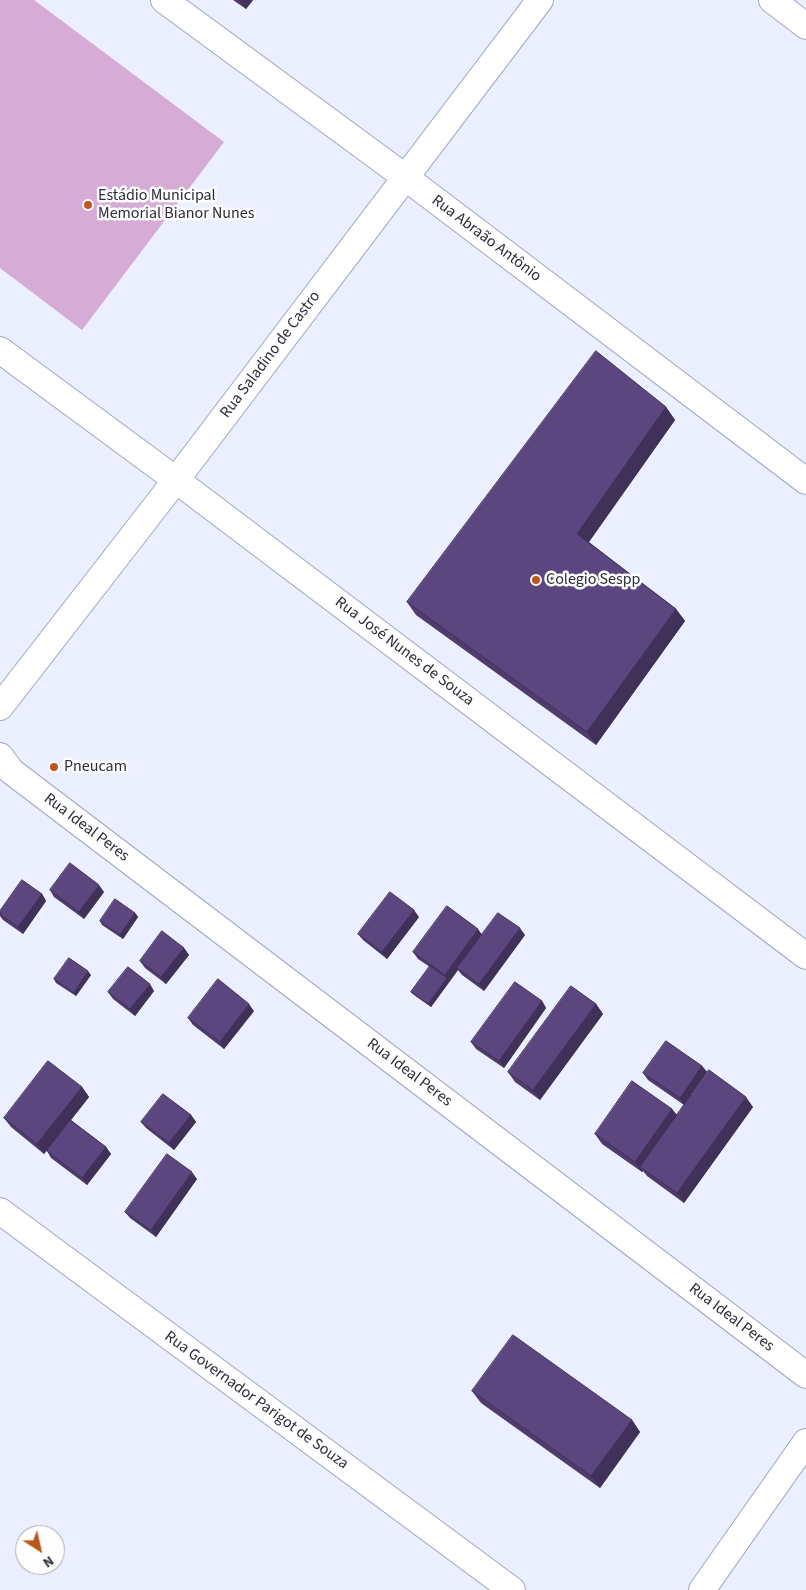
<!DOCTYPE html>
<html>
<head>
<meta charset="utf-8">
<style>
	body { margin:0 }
	#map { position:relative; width:806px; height:1590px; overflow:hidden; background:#ebefff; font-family:"Source Sans 3",sans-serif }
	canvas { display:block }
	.north { position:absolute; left:15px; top:1525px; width:50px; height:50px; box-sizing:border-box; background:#fdfdfd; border:1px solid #a9aaae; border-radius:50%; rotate:145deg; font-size:14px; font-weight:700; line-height:20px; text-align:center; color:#2b2e38 }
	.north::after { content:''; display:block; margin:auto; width:18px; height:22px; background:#ba581c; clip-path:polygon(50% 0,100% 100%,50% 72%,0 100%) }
</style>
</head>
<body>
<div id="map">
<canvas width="806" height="1590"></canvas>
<div class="north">N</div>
</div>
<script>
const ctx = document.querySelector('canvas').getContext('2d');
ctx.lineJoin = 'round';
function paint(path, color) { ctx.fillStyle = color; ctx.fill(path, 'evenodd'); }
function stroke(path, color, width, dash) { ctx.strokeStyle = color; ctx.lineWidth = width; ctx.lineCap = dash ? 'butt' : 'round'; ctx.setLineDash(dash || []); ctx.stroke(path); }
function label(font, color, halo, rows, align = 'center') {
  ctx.font = font + ' "Source Sans 3",sans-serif'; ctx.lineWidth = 5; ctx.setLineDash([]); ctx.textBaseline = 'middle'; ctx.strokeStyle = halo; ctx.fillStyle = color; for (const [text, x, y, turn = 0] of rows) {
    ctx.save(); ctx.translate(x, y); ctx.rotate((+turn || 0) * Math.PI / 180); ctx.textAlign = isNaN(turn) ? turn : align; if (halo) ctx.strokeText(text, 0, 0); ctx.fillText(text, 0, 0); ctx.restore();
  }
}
const green = new Path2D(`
	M 0,0 L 34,0 L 224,142 L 82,330 L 0,268 Z`);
const street = new Path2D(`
	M 164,0 L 405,177 L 806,481
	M 772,0 L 806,26
	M 0,350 L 176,480 L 806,956
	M 0,707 L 176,480 L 540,0
	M 0,756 L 11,771 L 806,1375
	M 0,1211 L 512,1590
	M 702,1590 L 806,1442`);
const wall = new Path2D(`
	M 233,0 L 253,0 L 246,9 Z
	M 666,407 L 675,420 L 589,542 L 676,609 L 685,621 L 596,745 L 416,615 L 407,602 Z
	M 50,890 L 104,892 L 84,919 L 54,897 Z
	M 42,894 L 46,901 L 23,934 L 3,920 L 0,916 L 0,911 Z
	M 135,913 L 138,917 L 123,939 L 102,925 L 100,921 Z
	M 419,917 L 387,959 L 363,940 L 358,934 Z
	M 482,934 L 525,935 L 484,991 L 462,975 L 458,970 L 431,1007 L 414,995 L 411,992 L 430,967 L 418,959 L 413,952 Z
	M 184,948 L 189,955 L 166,984 L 145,968 L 140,961 Z
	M 91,975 L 76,996 L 56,983 L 54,979 Z
	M 154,991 L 135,1016 L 113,999 L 108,992 Z
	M 542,1001 L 546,1008 L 504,1068 L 476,1049 L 471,1042 Z
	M 596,1004 L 603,1014 L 540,1100 L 515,1082 L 508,1072 Z
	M 254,1011 L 224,1049 L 193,1025 L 188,1018 Z
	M 702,1066 L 707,1072 L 691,1095 L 753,1107 L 684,1203 L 647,1176 L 643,1171 L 642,1172 L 602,1144 L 595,1134 L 672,1109 L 677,1115 L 684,1105 L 648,1080 L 643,1073 Z
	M 82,1087 L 89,1097 L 71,1120 L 106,1147 L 111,1154 L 87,1185 L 51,1158 L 47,1151 L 61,1132 L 44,1154 L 11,1127 L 4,1118 Z
	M 191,1115 L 196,1122 L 174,1150 L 146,1128 L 141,1122 Z
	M 197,1179 L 156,1237 L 130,1218 L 125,1212 Z
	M 472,1391 L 632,1420 L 640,1432 L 600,1488 L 481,1403 Z`);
const shadedWall = new Path2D(`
	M 239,0 L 253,0 L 246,9 Z
	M 666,407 L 675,420 L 586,546 L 577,534 Z
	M 676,609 L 685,621 L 596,745 L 587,732 Z
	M 99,885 L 104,892 L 84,919 L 79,912 Z
	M 42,894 L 46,901 L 23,934 L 18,927 Z
	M 414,910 L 419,917 L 387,959 L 382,952 Z
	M 135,913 L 138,917 L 123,939 L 120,935 Z
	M 520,928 L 525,935 L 484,991 L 479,984 Z
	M 478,929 L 483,936 L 457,968 L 458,970 L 431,1007 L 428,1004 L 447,978 L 445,975 Z
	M 184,948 L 189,955 L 166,984 L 161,977 Z
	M 88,971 L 91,975 L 76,996 L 74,993 Z
	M 150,984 L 154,991 L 135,1016 L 130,1009 Z
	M 542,1001 L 546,1008 L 504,1068 L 499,1061 Z
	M 249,1004 L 254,1011 L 224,1049 L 220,1042 Z
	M 596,1004 L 603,1014 L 540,1100 L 533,1090 Z
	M 702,1066 L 707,1072 L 684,1105 L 680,1098 Z
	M 82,1087 L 89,1097 L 44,1154 L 37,1144 Z
	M 746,1097 L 753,1107 L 684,1203 L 677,1193 Z
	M 672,1109 L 679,1119 L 640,1167 L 643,1171 L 642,1172 L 635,1162 Z
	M 191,1115 L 196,1122 L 174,1150 L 169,1143 Z
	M 106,1147 L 111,1154 L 87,1185 L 82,1178 Z
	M 192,1172 L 197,1179 L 156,1237 L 151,1230 Z
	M 632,1420 L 640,1432 L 600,1488 L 591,1476 Z`);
const building = new Path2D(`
	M 596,351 L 666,407 L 577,534 L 676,609 L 587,732 L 407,602 Z
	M 70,863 L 99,885 L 79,912 L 50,890 Z
	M 22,880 L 42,894 L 18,927 L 0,914 L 0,911 Z
	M 390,892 L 414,910 L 382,952 L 358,934 Z
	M 115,899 L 135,913 L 120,935 L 100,921 Z
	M 447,906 L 478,929 L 445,975 L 413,952 Z
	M 498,913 L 520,928 L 479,984 L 457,968 Z
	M 162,931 L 184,948 L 161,977 L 140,961 Z
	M 69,958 L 88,971 L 74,993 L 54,979 Z
	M 430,966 L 447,978 L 428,1004 L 411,992 Z
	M 128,967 L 150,984 L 130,1009 L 108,992 Z
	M 218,979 L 249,1004 L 220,1042 L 188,1018 Z
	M 515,982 L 542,1001 L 499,1061 L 471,1042 Z
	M 571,986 L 596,1004 L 533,1090 L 508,1072 Z
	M 666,1041 L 702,1066 L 680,1098 L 643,1073 Z
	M 48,1061 L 82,1087 L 37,1144 L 4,1118 Z
	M 709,1070 L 746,1097 L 677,1193 L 640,1167 Z
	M 632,1081 L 672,1109 L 635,1162 L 595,1134 Z
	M 163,1094 L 191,1115 L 169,1143 L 141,1122 Z
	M 70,1120 L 106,1147 L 82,1178 L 47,1151 Z
	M 167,1154 L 192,1172 L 151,1230 L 125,1212 Z
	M 513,1335 L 632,1420 L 591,1476 L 472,1391 Z`);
const markers = [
	[88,205,5,"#ba581c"],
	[536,580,5,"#ba581c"],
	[54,767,5,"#ba581c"]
];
const poiNames = [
	["Estádio Municipal",98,196],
	["Memorial Bianor Nunes",98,214],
	["Colegio Sespp",546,580],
	["Pneucam",64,767]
];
const streetNames = [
	["Rua Abraão Antônio",486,239,37],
	["Rua Saladino de Castro",271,355,-53],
	["Rua José Nunes de Souza",404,652,37],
	["Rua Ideal Peres",86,828,37],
	["Rua Ideal Peres",409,1073,37],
	["Rua Ideal Peres",731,1318,37],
	["Rua Governador Parigot de Souza",256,1401,36]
];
paint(green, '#d6abd6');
stroke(street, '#9fa6bf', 28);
stroke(street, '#fff', 26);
paint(wall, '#4f3c6d');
paint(shadedWall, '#403159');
paint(building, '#5c467f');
stroke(building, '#403159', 1);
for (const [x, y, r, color] of markers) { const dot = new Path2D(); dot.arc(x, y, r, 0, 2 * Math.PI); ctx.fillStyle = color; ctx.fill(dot); stroke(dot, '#fdfdfd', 2); }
label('16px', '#2b2e38', '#fdfdfd', poiNames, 'left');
label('16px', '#2b2e38', '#fdfdfd', streetNames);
</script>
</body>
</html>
